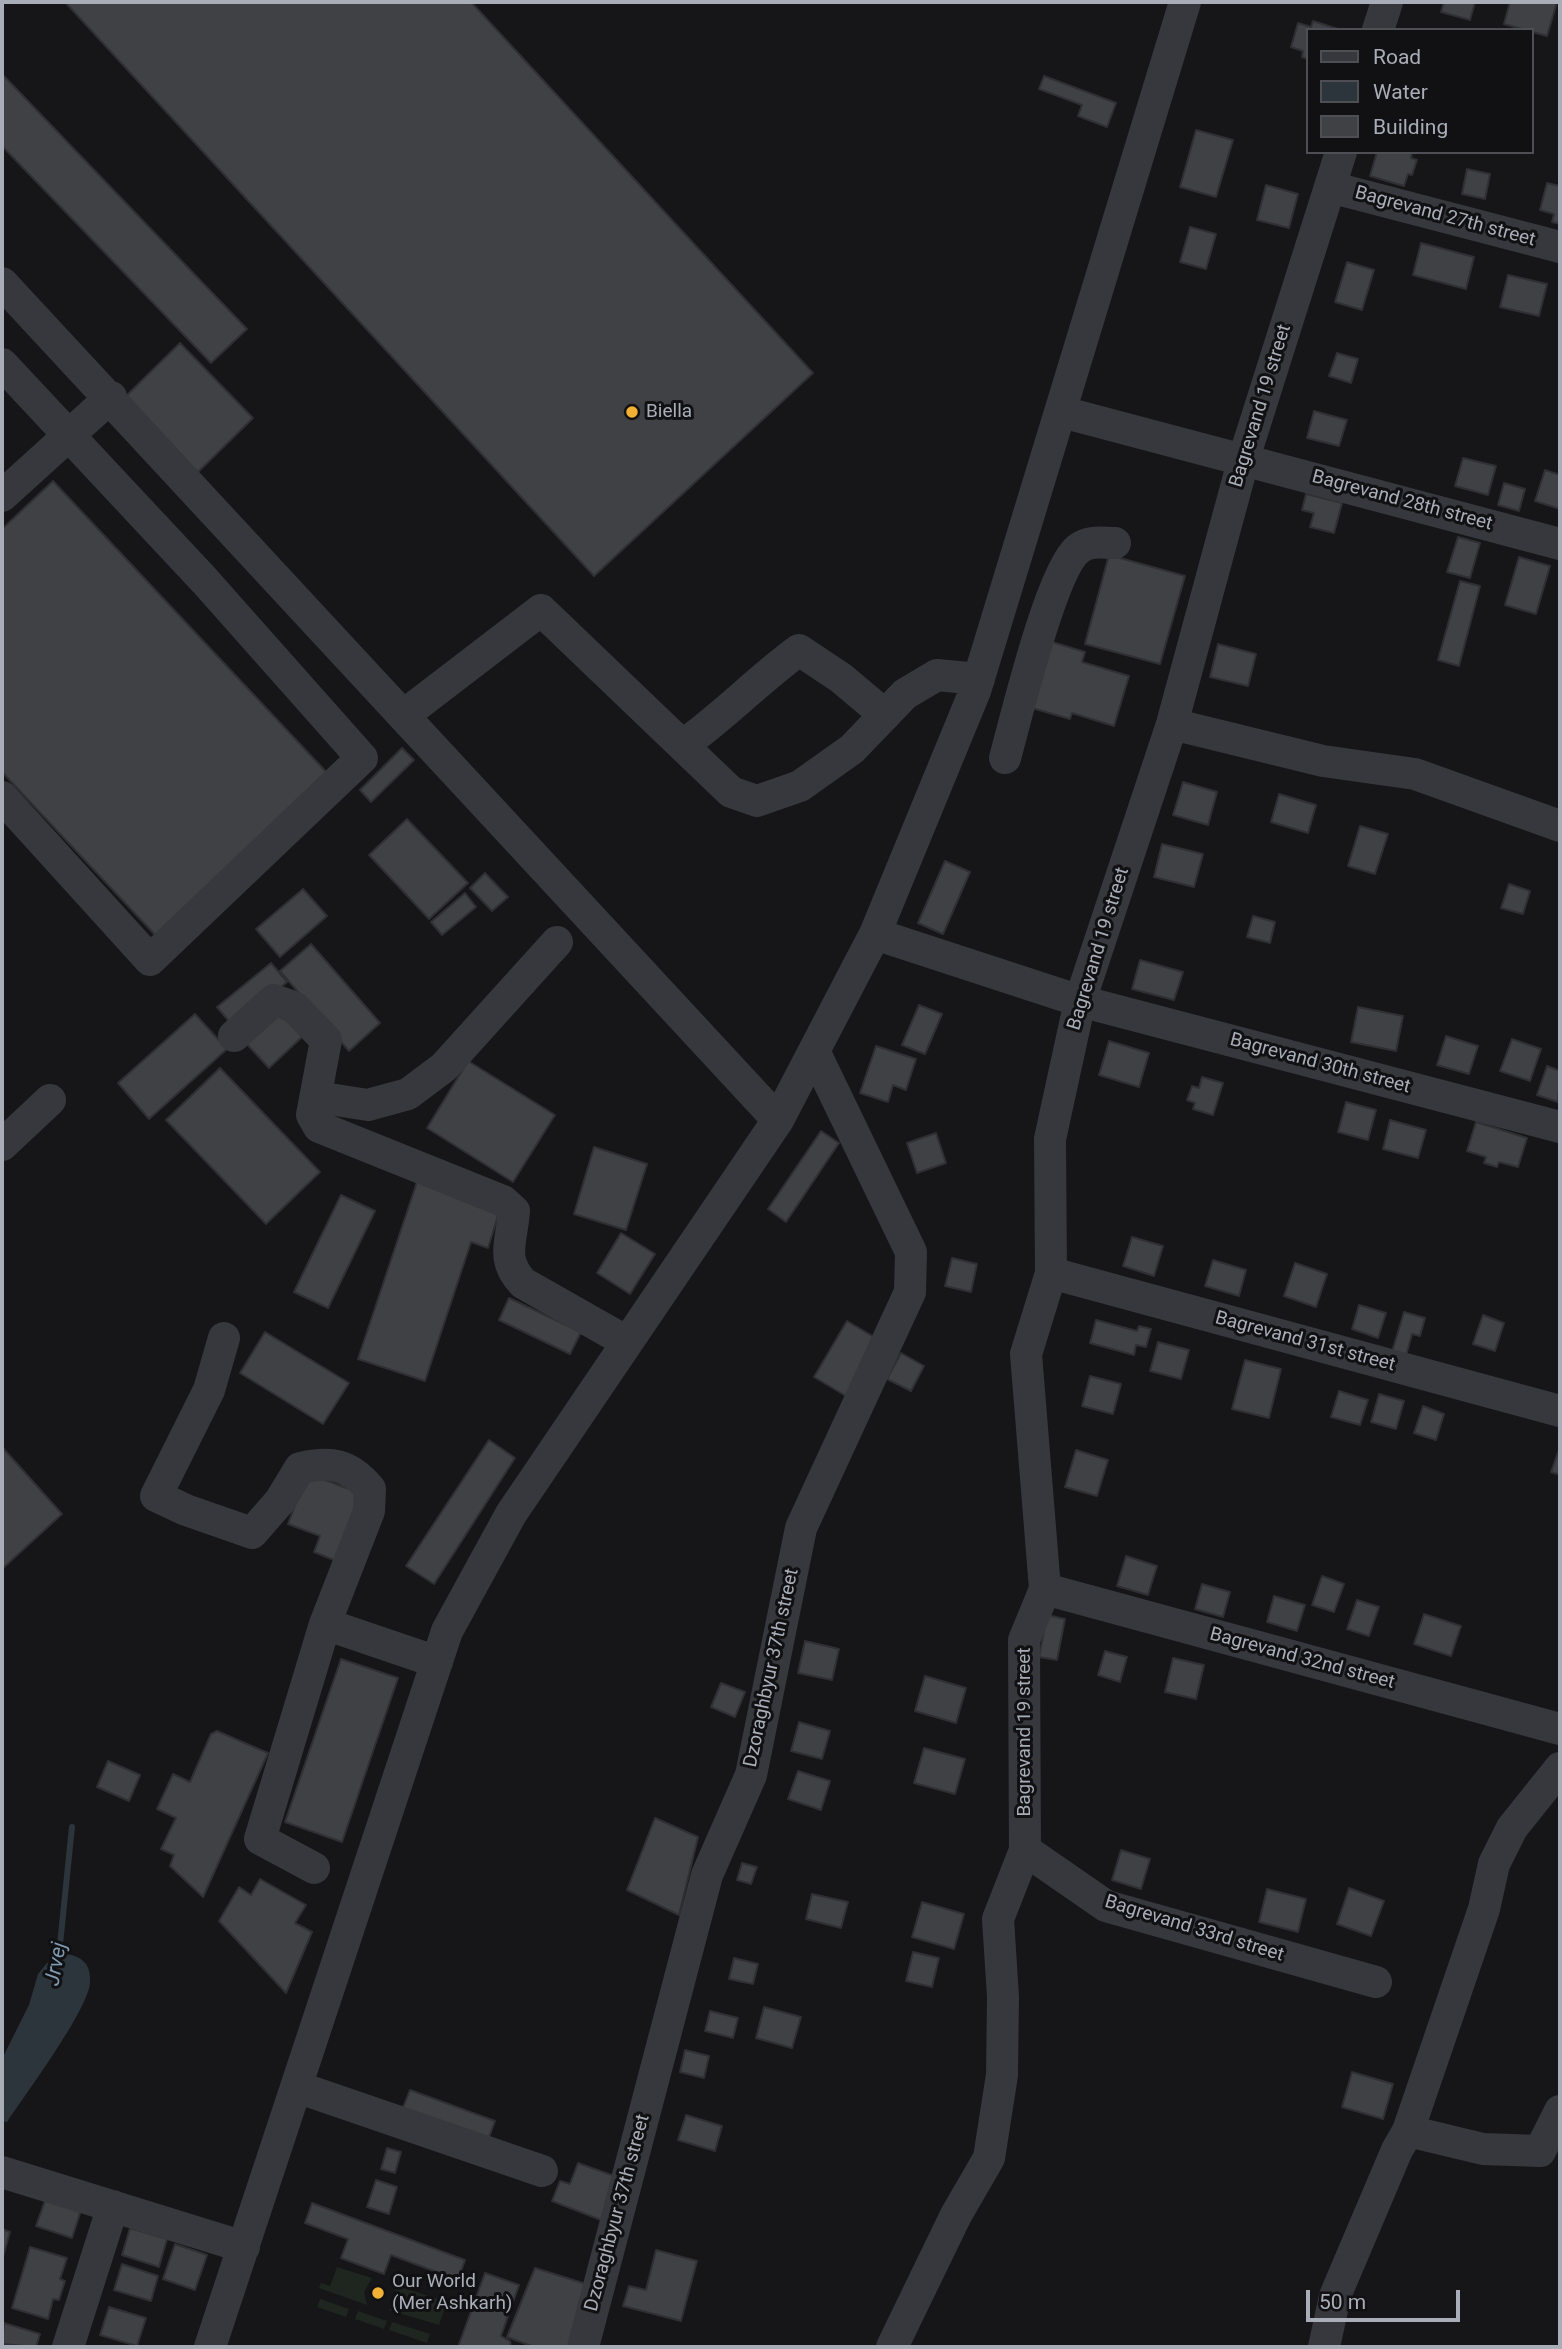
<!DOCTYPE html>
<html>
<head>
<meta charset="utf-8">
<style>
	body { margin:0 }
	#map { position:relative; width:1562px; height:2349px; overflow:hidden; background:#161618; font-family:Roboto,sans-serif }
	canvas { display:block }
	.frame { position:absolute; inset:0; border:4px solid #a8adb8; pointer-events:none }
	.legend { position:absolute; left:1306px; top:28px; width:228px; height:126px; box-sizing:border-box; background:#111113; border:2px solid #4d4f55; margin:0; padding:9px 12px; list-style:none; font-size:21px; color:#a8adb8 }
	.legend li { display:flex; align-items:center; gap:14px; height:35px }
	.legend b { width:35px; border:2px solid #4d4f55 }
	.scale { position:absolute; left:1306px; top:2290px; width:154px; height:32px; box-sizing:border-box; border:4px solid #a8adb8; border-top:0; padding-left:9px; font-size:21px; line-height:24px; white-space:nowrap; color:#a8adb8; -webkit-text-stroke:5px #111113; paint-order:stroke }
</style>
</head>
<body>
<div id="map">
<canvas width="1562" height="2349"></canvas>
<div class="frame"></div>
<ul class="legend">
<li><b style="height:9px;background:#37383d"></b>Road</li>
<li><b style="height:19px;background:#2c353c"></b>Water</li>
<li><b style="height:19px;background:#404145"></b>Building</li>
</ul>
<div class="scale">50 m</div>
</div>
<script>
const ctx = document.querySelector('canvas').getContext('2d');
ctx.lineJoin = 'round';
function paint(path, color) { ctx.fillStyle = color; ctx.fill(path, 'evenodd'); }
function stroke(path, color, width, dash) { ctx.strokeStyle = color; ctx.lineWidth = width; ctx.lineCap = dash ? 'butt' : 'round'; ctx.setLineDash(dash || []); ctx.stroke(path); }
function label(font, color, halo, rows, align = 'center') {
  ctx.font = font + ' Roboto,sans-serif'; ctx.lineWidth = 6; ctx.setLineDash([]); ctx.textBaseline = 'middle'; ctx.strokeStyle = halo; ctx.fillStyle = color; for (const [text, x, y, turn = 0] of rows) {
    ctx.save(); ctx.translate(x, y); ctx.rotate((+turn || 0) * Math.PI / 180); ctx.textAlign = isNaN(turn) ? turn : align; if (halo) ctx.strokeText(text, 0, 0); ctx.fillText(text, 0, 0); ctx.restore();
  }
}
const green = new Path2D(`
	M 337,2267 L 372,2278 L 364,2292 L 367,2305 L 319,2288 L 321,2283 L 330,2286 Z
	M 395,2285 L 447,2302 L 439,2325 L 389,2310 L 397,2300 Z
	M 320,2299 L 349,2309 L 346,2317 L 317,2307 Z
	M 358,2311 L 387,2321 L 384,2329 L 355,2319 Z
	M 392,2322 L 430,2334 L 427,2343 L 389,2330 Z`);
const water = new Path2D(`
	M 68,1954 C 84,1958 91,1965 90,1983 C 88,2010 25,2095 7,2122 L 2,2121 L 2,2059 L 29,2005 L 38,1974 L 47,1963 Z`);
const stream = new Path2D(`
	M 58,1964 L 72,1827`);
const building = new Path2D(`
	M 65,2 L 471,2 L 813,373 L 594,576 Z
	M 1444,2 L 1475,2 L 1470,20 L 1441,12 Z
	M 1510,2 L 1557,2 L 1547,36 L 1504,24 Z
	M 1313,21 L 1341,30 L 1308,30 L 1308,59 L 1302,57 L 1303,51 L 1291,47 L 1298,23 L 1311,27 Z
	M 2,74 L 247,329 L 211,363 L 2,146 Z
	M 1044,76 L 1116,103 L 1107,127 L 1078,116 L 1082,105 L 1039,89 Z
	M 1196,130 L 1233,140 L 1216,197 L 1180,187 Z
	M 1377,152 L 1412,152 L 1411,158 L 1417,160 L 1412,175 L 1408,174 L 1404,186 L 1370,176 Z
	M 1467,169 L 1490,174 L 1485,199 L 1462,194 Z
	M 1547,183 L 1560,186 L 1560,224 L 1552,222 L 1554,214 L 1540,210 Z
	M 1266,185 L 1298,194 L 1289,228 L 1257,220 Z
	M 1190,227 L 1216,234 L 1206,269 L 1180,262 Z
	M 1421,243 L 1474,257 L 1466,289 L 1413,275 Z
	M 1347,262 L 1374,270 L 1362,310 L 1335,302 Z
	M 1508,275 L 1547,284 L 1539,316 L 1500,307 Z
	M 180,343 L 253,418 L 197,473 L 124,398 Z
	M 1337,353 L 1358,359 L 1351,383 L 1329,376 Z
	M 1314,411 L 1347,420 L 1339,446 L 1307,438 Z
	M 1463,458 L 1496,466 L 1488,495 L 1455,486 Z
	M 1545,470 L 1560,475 L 1560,509 L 1535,501 Z
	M 53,481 L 330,776 L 158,938 L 2,772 L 2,529 Z
	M 1504,483 L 1525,489 L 1519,511 L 1498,505 Z
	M 1306,494 L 1342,503 L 1334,533 L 1310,527 L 1314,513 L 1302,510 Z
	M 1458,537 L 1480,543 L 1470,578 L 1447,572 Z
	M 1109,555 L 1185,576 L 1160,664 L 1085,644 Z
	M 1519,557 L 1550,566 L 1536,614 L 1505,605 Z
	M 1460,581 L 1480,586 L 1459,666 L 1438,660 Z
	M 1052,642 L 1085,652 L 1082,662 L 1129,676 L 1114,726 L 1072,713 L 1070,719 L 1032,708 Z
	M 1218,644 L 1256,654 L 1248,686 L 1210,677 Z
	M 402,748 L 414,760 L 371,802 L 360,790 Z
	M 1183,782 L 1217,792 L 1208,825 L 1173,815 Z
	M 1279,794 L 1316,805 L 1308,833 L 1271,822 Z
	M 407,819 L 468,883 L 429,919 L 369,855 Z
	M 1360,826 L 1388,834 L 1375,874 L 1348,866 Z
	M 1162,844 L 1203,854 L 1194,887 L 1154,877 Z
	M 945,861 L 970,872 L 943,934 L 918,923 Z
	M 485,873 L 508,897 L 492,911 L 470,888 Z
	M 1509,884 L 1530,891 L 1523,914 L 1501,908 Z
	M 303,889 L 327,916 L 280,957 L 256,929 Z
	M 465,893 L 476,907 L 442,935 L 431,922 Z
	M 1253,916 L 1275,922 L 1270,943 L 1247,937 Z
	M 311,944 L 380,1023 L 349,1051 L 280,971 Z
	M 1140,960 L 1183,972 L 1174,1000 L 1132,989 Z
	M 271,963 L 287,982 L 233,1026 L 217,1007 Z
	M 919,1005 L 942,1014 L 925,1054 L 902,1045 Z
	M 1358,1007 L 1403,1016 L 1396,1051 L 1351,1042 Z
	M 279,1010 L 303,1036 L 269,1068 L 245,1042 Z
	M 195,1014 L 227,1049 L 149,1119 L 118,1083 Z
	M 1446,1036 L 1478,1046 L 1469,1074 L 1437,1065 Z
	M 1512,1039 L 1541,1049 L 1530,1081 L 1500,1071 Z
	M 1109,1041 L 1149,1053 L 1139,1087 L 1099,1075 Z
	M 876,1046 L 916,1059 L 906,1090 L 893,1085 L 888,1102 L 860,1093 Z
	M 468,1061 L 555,1115 L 513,1182 L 427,1128 Z
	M 1547,1066 L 1560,1071 L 1558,1102 L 1537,1095 Z
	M 220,1068 L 320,1172 L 266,1224 L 166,1120 Z
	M 1202,1077 L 1223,1083 L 1213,1115 L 1193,1109 L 1195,1103 L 1187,1100 L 1192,1086 L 1199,1088 Z
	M 1346,1102 L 1376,1110 L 1368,1140 L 1338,1132 Z
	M 1390,1120 L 1426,1130 L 1418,1158 L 1383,1149 Z
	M 1476,1122 L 1527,1138 L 1518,1167 L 1499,1162 L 1497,1167 L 1484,1163 L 1486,1157 L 1467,1151 Z
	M 821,1131 L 839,1143 L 786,1222 L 768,1209 Z
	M 936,1133 L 946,1163 L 917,1173 L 907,1143 Z
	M 594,1147 L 647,1164 L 626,1230 L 574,1214 Z
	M 417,1182 L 500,1209 L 488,1248 L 471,1242 L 425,1381 L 358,1359 Z
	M 341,1195 L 375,1211 L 328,1308 L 294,1292 Z
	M 621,1233 L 655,1254 L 630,1294 L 597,1273 Z
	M 1132,1237 L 1163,1246 L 1154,1276 L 1123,1266 Z
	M 952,1258 L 977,1264 L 971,1292 L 945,1286 Z
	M 1213,1260 L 1246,1270 L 1239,1296 L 1205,1286 Z
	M 1295,1263 L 1327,1274 L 1316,1307 L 1284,1296 Z
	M 509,1298 L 581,1332 L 570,1354 L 499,1320 Z
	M 1359,1305 L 1386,1313 L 1378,1338 L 1352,1329 Z
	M 1404,1312 L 1425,1318 L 1420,1336 L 1412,1334 L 1406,1356 L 1392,1352 Z
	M 1483,1315 L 1504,1323 L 1495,1351 L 1473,1344 Z
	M 1096,1320 L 1137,1331 L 1139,1326 L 1151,1329 L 1146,1347 L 1136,1345 L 1134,1355 L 1090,1343 Z
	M 847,1321 L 879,1340 L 846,1396 L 814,1377 Z
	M 265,1332 L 349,1383 L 323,1424 L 240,1373 Z
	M 1158,1342 L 1189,1350 L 1181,1379 L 1150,1371 Z
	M 901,1353 L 924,1366 L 911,1391 L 887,1379 Z
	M 1245,1360 L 1281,1369 L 1269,1418 L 1232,1409 Z
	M 1090,1376 L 1121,1384 L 1113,1414 L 1082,1406 Z
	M 1339,1391 L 1368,1400 L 1360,1425 L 1331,1417 Z
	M 1379,1394 L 1404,1401 L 1396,1429 L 1371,1422 Z
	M 1423,1406 L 1444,1414 L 1436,1440 L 1414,1433 Z
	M 489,1440 L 515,1458 L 434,1584 L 406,1566 Z
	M 2,1447 L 62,1514 L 2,1569 Z
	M 1560,1447 L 1560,1475 L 1551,1472 Z
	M 1076,1450 L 1108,1460 L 1097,1496 L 1065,1487 Z
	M 307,1473 L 365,1495 L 339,1562 L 314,1552 L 320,1536 L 288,1524 Z
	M 1126,1556 L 1157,1566 L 1148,1595 L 1117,1586 Z
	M 1322,1576 L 1344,1584 L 1334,1612 L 1312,1605 Z
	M 1202,1584 L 1230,1592 L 1223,1617 L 1195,1609 Z
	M 1274,1596 L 1305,1605 L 1297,1631 L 1267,1622 Z
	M 1357,1600 L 1379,1607 L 1369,1636 L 1347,1629 Z
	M 1424,1614 L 1461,1626 L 1451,1656 L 1414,1644 Z
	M 1047,1615 L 1065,1619 L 1057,1660 L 1039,1657 Z
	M 805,1641 L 839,1649 L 832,1680 L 798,1673 Z
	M 1105,1651 L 1127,1657 L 1120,1682 L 1098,1675 Z
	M 1173,1658 L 1204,1665 L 1196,1699 L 1165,1692 Z
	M 341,1659 L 398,1678 L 342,1842 L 285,1822 Z
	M 925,1676 L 966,1688 L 956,1723 L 915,1711 Z
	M 721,1683 L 745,1692 L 735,1717 L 711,1707 Z
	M 799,1722 L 830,1731 L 822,1759 L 791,1751 Z
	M 217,1731 L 268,1753 L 203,1897 L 170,1866 L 174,1855 L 161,1849 L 176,1818 L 157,1809 L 173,1774 L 190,1782 L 211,1734 Z
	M 924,1748 L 965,1759 L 955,1794 L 914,1783 Z
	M 108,1761 L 140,1775 L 129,1801 L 97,1787 Z
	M 798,1771 L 830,1781 L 821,1810 L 788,1799 Z
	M 655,1818 L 698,1837 L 679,1915 L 627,1890 Z
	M 1121,1850 L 1150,1859 L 1141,1889 L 1112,1880 Z
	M 742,1863 L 757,1867 L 751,1884 L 737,1880 Z
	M 260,1879 L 306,1905 L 295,1923 L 312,1932 L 286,1993 L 219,1921 L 239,1887 L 251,1895 Z
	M 1349,1888 L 1384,1901 L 1371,1936 L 1337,1924 Z
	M 1267,1889 L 1306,1899 L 1298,1932 L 1259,1922 Z
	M 812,1894 L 848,1902 L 841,1928 L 806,1919 Z
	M 922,1902 L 964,1914 L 954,1949 L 912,1937 Z
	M 913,1952 L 939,1958 L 932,1987 L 906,1981 Z
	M 734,1958 L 758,1964 L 753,1984 L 729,1979 Z
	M 764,2007 L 801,2017 L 792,2048 L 756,2038 Z
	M 710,2011 L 738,2018 L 733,2038 L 705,2031 Z
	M 685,2050 L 709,2056 L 704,2078 L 680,2072 Z
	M 1352,2072 L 1393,2084 L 1383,2119 L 1342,2107 Z
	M 410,2090 L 495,2121 L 488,2140 L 402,2110 Z
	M 686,2115 L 722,2126 L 715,2151 L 678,2140 Z
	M 387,2148 L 401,2152 L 395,2173 L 381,2169 Z
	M 578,2163 L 617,2177 L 601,2220 L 552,2201 L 560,2181 L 570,2184 Z
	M 376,2180 L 397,2187 L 389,2214 L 367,2207 Z
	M 46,2198 L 81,2210 L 72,2238 L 36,2226 Z
	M 312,2203 L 465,2260 L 458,2280 L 391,2255 L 384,2274 L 341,2258 L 348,2239 L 305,2223 Z
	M 130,2228 L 167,2239 L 159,2267 L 122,2255 Z
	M 2,2229 L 10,2232 L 2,2260 Z
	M 175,2244 L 207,2255 L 195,2290 L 163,2279 Z
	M 30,2247 L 67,2258 L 60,2279 L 65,2281 L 59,2300 L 53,2299 L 48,2319 L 12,2308 Z
	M 656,2250 L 697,2261 L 681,2321 L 623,2306 L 629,2286 L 646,2290 Z
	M 122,2264 L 158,2276 L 151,2301 L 114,2290 Z
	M 535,2268 L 586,2284 L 577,2347 L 534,2347 L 507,2337 Z
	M 485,2273 L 519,2285 L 501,2336 L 510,2341 L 511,2347 L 458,2347 Z
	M 109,2307 L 146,2318 L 137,2346 L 100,2335 Z
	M 4,2323 L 40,2334 L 36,2347 L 2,2344 Z`);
const minor = new Path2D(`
	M 1378,30 L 1387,2
	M 1330,187 L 1560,247
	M 2,283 L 778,1120
	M 2,364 L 205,581 L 362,758 L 150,960 L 2,797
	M 1062,412 L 1560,544
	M 2,496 L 111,397
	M 404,715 L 541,610 L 731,792 L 757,801 L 800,786 L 852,749 L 905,694 L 937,675 L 979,679
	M 1172,724 L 1323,761 L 1415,774 L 1560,826
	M 683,745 C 724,716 758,680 799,650 L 841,678 L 885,715
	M 1005,758 C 1016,718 1051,571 1078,549 C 1089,540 1102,543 1115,543
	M 875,934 L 1080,1001 L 1560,1127
	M 234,1036 L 274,1000 L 294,1007 L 326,1040 L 312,1115 L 319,1127 L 503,1201 L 514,1211 C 512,1241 500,1259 523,1283 L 627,1342
	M 316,1097 L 368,1105 L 408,1094 L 444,1067 L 557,942
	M 2,1145 L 50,1100
	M 1051,1273 L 1560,1411
	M 224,1338 L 209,1390 L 156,1496 L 186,1510 L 252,1533 L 280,1501 L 300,1468 C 331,1461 349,1464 370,1489 L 369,1511 L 325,1624 L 437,1662
	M 1045,1589 L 1560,1729
	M 1025,1850 L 1106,1906 L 1376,1982
	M 314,1868 L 260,1839 L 325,1624
	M 297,2087 L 542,2171
	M 1408,2131 L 1483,2149 L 1540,2151 L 1560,2111
	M 2,2172 L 244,2247
	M 68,2347 L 113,2206
	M 210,2347 L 447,1631 L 511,1514 L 778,1120 L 875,934 L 975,691 L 1185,2
	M 583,2347 L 707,1875 L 751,1775 L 801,1528 L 910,1292 L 911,1252 L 815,1053
	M 892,2347 L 956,2215 L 989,2158 L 1002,2075 L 1003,1997 L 998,1919 L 1025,1850 L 1024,1640 L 1045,1589 L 1026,1354 L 1051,1273 L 1050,1139 L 1080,1001 L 1172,724 L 1244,458 L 1341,152
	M 1324,2347 L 1335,2296 L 1397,2150 L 1408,2131 L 1484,1909 L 1494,1864 L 1512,1828 L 1560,1768`);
const markers = [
	[632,412,7,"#f2b134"],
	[378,2293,7,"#f2b134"]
];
const streetNames = [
	["Bagrevand 27th street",1445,217,15],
	["Bagrevand 19 street",1261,406,-73],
	["Bagrevand 28th street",1402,501,15],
	["Bagrevand 19 street",1099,949,-73],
	["Bagrevand 30th street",1320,1064,15],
	["Bagrevand 31st street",1305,1342,15],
	["Bagrevand 32nd street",1302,1659,15],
	["Dzoraghbyur 37th street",772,1668,-78],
	["Bagrevand 19 street",1025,1732,-90],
	["Bagrevand 33rd street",1194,1929,17],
	["Dzoraghbyur 37th street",618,2213,-75]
];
const poiNames = [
	["Biella",646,412],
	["Our World",392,2282],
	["(Mer Ashkarh)",392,2304]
];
const waterNames = [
	["Jrvej",57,1964,-80]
];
paint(green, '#1e261f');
paint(water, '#2c353c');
stroke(stream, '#2c353c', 6);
paint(building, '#404145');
stroke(building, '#303034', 2);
stroke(minor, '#37383d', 32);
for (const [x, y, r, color] of markers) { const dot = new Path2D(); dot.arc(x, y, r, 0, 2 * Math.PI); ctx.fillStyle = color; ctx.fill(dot); stroke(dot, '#111113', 2.5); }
label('19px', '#a8adb8', '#111113', streetNames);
label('19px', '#a8adb8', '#111113', poiNames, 'left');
label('italic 21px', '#7f9bb3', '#111113', waterNames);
</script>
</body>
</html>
